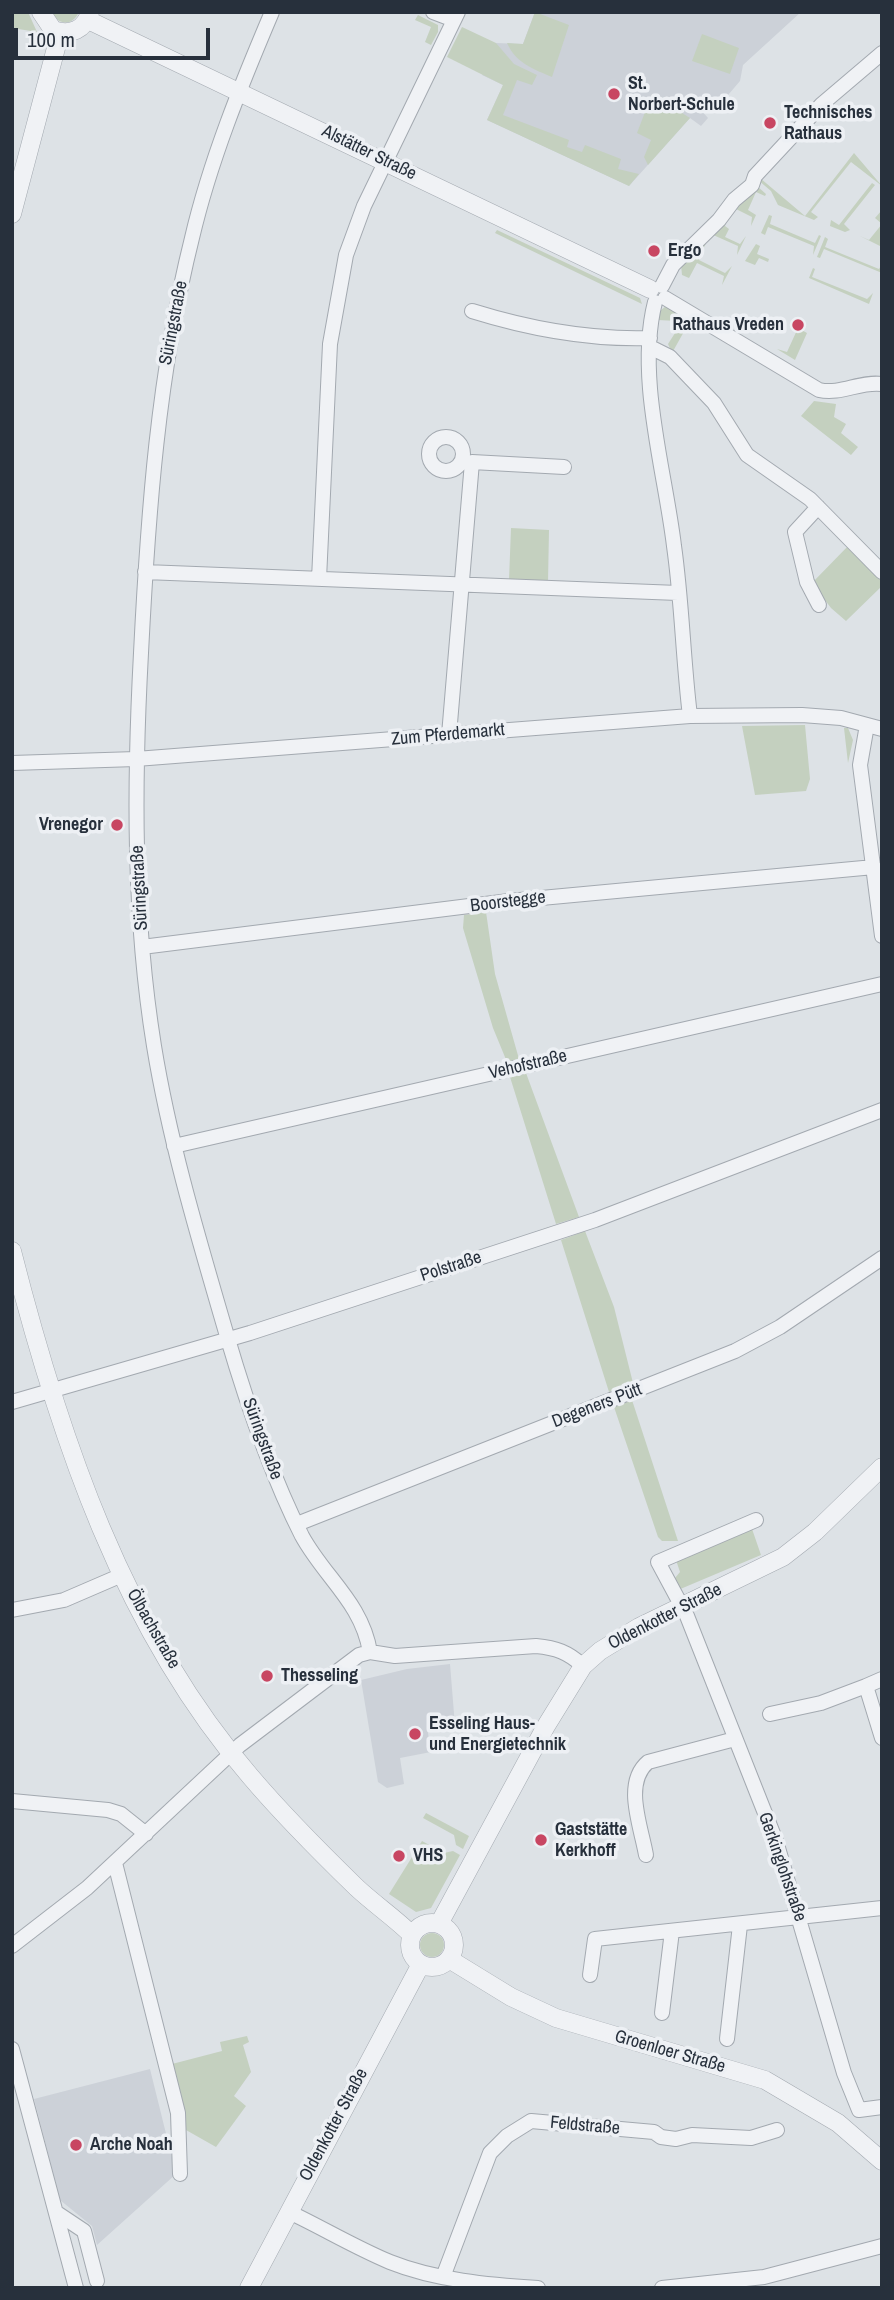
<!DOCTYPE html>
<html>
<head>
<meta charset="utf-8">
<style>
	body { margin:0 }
	#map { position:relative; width:894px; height:2300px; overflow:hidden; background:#dde2e6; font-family:"Archivo Narrow",sans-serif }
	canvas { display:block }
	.frame { position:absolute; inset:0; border:14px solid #27303c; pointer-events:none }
	.scale { position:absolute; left:14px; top:28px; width:196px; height:32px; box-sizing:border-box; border:4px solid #27303c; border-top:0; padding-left:9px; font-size:21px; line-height:24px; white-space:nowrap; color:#27303c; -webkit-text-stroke:5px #edf0f4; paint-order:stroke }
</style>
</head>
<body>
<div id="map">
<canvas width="894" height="2300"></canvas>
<div class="frame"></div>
<div class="scale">100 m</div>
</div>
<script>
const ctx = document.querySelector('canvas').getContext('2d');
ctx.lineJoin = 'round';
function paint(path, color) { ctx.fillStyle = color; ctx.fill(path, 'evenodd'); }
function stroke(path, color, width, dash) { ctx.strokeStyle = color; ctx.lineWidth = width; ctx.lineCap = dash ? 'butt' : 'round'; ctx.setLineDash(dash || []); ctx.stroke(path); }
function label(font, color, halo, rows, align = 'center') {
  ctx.font = font + ' "Archivo Narrow",sans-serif'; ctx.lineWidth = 7; ctx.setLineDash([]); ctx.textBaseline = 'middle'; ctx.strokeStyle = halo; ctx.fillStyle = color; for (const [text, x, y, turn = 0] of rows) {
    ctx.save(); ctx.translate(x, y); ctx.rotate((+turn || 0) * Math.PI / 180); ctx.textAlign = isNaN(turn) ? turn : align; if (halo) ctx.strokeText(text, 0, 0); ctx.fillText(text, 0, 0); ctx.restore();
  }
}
const built = new Path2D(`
	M 535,12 L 801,12 L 743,65 L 740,81 L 717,108 L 708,100 L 700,109 L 708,118 L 701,126 L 690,118 L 629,186 L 487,120 L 503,85 L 482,75 L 496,43 L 523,44 Z
	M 450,1664 L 455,1726 L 427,1727 L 431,1752 L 400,1758 L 404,1784 L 387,1788 L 378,1782 L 361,1680 L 407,1669 Z
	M 150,2069 L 176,2174 L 97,2245 L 92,2226 L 60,2200 L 34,2099 Z`);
const green = new Path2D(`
	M 12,12 L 28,12 L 37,32 L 12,28 Z
	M 51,12 L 79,12 C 72,27 58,25 51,12 Z
	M 535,12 L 569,25 L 552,77 C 533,69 516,63 507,43 L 523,44 Z
	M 418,15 L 438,25 L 438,32 L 431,45 L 425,42 L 431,27 L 415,20 Z
	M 462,27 L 496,43 L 514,64 L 537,75 L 532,85 L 517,80 L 503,115 L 569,140 L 567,147 L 582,152 L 585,145 L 621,159 L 618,169 L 639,174 L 629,186 L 487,120 L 503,85 L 447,57 Z
	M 702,34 L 739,48 L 730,74 L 692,61 Z
	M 652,94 L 690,118 L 648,165 L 644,157 L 651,140 L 637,133 Z
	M 854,153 L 882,186 L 851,162 L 811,212 L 818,217 L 814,220 L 778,205 L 771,191 L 758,180 L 760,178 L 805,216 Z
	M 872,183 L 875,185 L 844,224 L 850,230 L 845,232 L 830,226 L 831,220 L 839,225 Z
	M 757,186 L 766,194 L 765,196 L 756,192 L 748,210 L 756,215 L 751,226 L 752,217 L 734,208 Z
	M 882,210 L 882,247 L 860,236 L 869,240 L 882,224 L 875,218 Z
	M 769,215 L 772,216 L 770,224 L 815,243 L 819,235 L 821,236 L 813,255 L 814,246 L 768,227 L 765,235 L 761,233 Z
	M 725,217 L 728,219 L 725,226 L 729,229 L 725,237 L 740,244 L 746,236 L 737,255 L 738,246 L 711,234 L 703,249 L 698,247 Z
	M 497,230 L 640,298 L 642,304 L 495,233 Z
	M 825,237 L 828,239 L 825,247 L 879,269 L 882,264 L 882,273 L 824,249 L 820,258 L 817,257 Z
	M 756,244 L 760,246 L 757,254 L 769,259 L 768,262 L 759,258 L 755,265 L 745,261 Z
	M 696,249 L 702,252 L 699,260 L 725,273 L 732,266 L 722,285 L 724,276 L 697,263 L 689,278 L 682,275 L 681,265 Z
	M 813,268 L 815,269 L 812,277 L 867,299 L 873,293 L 869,304 L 809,278 Z
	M 666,306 L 683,313 L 677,321 L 658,320 L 660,311 Z
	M 684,319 L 699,329 L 686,328 L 672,353 L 668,344 Z
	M 798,328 L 807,333 L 795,360 L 777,349 L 787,352 Z
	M 814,401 L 836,404 L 834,417 L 846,424 L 841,433 L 858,447 L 851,455 L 801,416 Z
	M 511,528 L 549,530 L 548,582 L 509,580 Z
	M 849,545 L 882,578 L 882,586 L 846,621 L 831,608 L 812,583 Z
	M 805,725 L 810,779 L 806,791 L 755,795 L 742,726 Z
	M 844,728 L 848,728 L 853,740 L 848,763 Z
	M 486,912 L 495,974 L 519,1059 L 507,1062 L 493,1028 L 463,928 L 464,915 Z
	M 526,1073 L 579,1217 L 556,1224 L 510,1077 Z
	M 585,1231 L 614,1307 L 633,1383 L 609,1392 L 561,1240 Z
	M 632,1400 L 678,1541 L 662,1541 L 658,1537 L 614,1407 Z
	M 751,1526 L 761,1555 L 678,1590 L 675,1578 L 680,1572 L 676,1560 Z
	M 426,1813 L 469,1836 L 463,1849 L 456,1845 L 454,1835 L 423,1818 Z
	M 422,1841 L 444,1853 L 453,1851 L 460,1855 L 431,1908 L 416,1912 L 389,1894 Z
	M420 1945a12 12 0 1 1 24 0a12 12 0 1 1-24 0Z
	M 247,2036 L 249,2042 L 243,2045 L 251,2072 L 234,2096 L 246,2106 L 216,2147 L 186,2130 L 172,2064 L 222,2051 L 220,2042 Z`);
const minor = new Path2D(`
	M 272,12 C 241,85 210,161 192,238 C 158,374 148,513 141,653 C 134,783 133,916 154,1046 C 170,1144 199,1240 227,1336 C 247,1404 270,1473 302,1536 C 325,1578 362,1603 370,1652
	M 433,12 L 454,20
	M 662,286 L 673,265 L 719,220 L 734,200 L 752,185 L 755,176 L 822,104 L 882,53
	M 665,298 L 819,390 C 841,395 860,381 882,384
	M 655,302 C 636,377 665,470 674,546 C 682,602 683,659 690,716
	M 472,311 C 530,329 589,340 650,338
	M 650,347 L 670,357 L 714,403 L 747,455 L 810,499 L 882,572
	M429 454a17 17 0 1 1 34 0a17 17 0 1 1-34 0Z
	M 818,507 L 795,532 L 807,582 L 819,605
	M 145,572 L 678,593
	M 319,579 L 330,344 L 346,255 L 364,206 L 458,12
	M 867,725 L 860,765 L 882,936
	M 449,735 L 472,462 L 564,467
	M 12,763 L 136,759 L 690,716 L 802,715 L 841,718 L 882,729
	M 142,947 L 509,901 L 874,867
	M 174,1146 L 882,984
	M 12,1402 L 250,1333 L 595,1220 L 882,1110
	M 756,1520 L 658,1562 L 687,1616 L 776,1841 L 844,2073 L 859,2110 L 882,2107
	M 297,1524 L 735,1351 L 780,1327 L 882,1258
	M 12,1610 L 64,1600 L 122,1575
	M 866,1686 L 882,1679
	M 770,1714 L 821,1703 L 866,1686 L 882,1738
	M 12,1801 L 108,1810 L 121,1814 L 146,1834
	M 646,1855 C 641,1826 623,1783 648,1762 L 735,1739
	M 115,1863 L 178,2113 L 180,2174
	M 12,1946 L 87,1888 L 240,1745 L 359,1655 L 370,1652 L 395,1656 L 536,1646 C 556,1648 568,1652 583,1666
	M 590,1975 L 595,1939 L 882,1908
	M 662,2013 L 672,1931
	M 727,2039 L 740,1925
	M 12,2049 L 76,2288
	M 289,2212 C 323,2228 354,2247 390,2262 C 435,2280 489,2285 538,2288
	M 57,2213 L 84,2231 L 97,2281
	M 443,2277 L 490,2153 L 507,2136 L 531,2121 L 654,2132 L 661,2137 L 676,2139 L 692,2135 L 751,2138 L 777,2130
	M 662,2288 L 764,2277 L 882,2246`);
const tertiary = new Path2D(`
	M 41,12 L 53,30 C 70,36 85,30 90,12
	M 88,20 L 650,289
	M 12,214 L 60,33
	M 12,1251 C 59,1436 123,1629 250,1776 C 283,1815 320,1852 356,1887 C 374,1904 395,1918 412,1935
	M410 1945a22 22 0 1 1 44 0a22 22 0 1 1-44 0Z
	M 439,1924 L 546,1726 L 583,1666 L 600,1651 L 639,1627 L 783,1557 L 815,1532 L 882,1467
	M 449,1959 L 511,1997 L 556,2018 L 765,2080 L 838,2123 L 882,2161
	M 249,2288 L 421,1964`);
const markers = [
	[614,94,7,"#c84662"],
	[770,123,7,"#c84662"],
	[654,251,7,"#c84662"],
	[798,325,7,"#c84662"],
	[117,825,7,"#c84662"],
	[267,1676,7,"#c84662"],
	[415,1734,7,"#c84662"],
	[541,1840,7,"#c84662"],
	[399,1856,7,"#c84662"],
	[76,2145,7,"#c84662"]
];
const poiNames = [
	["St.",628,84],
	["Norbert-Schule",628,105],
	["Technisches",784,113],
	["Rathaus",784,134],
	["Ergo",668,251],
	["Rathaus Vreden",784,325,"right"],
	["Vrenegor",103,825,"right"],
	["Thesseling",281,1676],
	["Esseling Haus-",429,1724],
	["und Energietechnik",429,1745],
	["Gaststätte",555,1830],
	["Kerkhoff",555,1851],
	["VHS",413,1856],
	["Arche Noah",90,2145]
];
const streetNames = [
	["Alstätter Straße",369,153,26],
	["Süringstraße",174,323,-79],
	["Zum Pferdemarkt",448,735,-5],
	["Süringstraße",140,888,-93],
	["Boorstegge",508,902,-7],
	["Vehofstraße",528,1065,-13],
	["Polstraße",451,1267,-18],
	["Degeners Pütt",597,1406,-21],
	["Süringstraße",262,1439,70],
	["Oldenkotter Straße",665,1617,-27],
	["Ölbachstraße",153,1629,60],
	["Gerkinglohstraße",782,1867,71],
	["Groenloer Straße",670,2052,16],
	["Oldenkotter Straße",334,2125,-62],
	["Feldstraße",585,2126,5]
];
paint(built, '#ccd1d8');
paint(green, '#c4d0bf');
stroke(minor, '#a3a9b0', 16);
stroke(tertiary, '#a3a9b0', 19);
stroke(minor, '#f0f2f5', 14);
stroke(tertiary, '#f0f2f5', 18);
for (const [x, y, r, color] of markers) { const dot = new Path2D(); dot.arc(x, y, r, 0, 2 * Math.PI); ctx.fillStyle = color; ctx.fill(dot); stroke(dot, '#edf0f4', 2.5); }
label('bold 18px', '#27303c', '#edf0f4', poiNames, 'left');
label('18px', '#27303c', '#edf0f4', streetNames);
</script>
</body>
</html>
